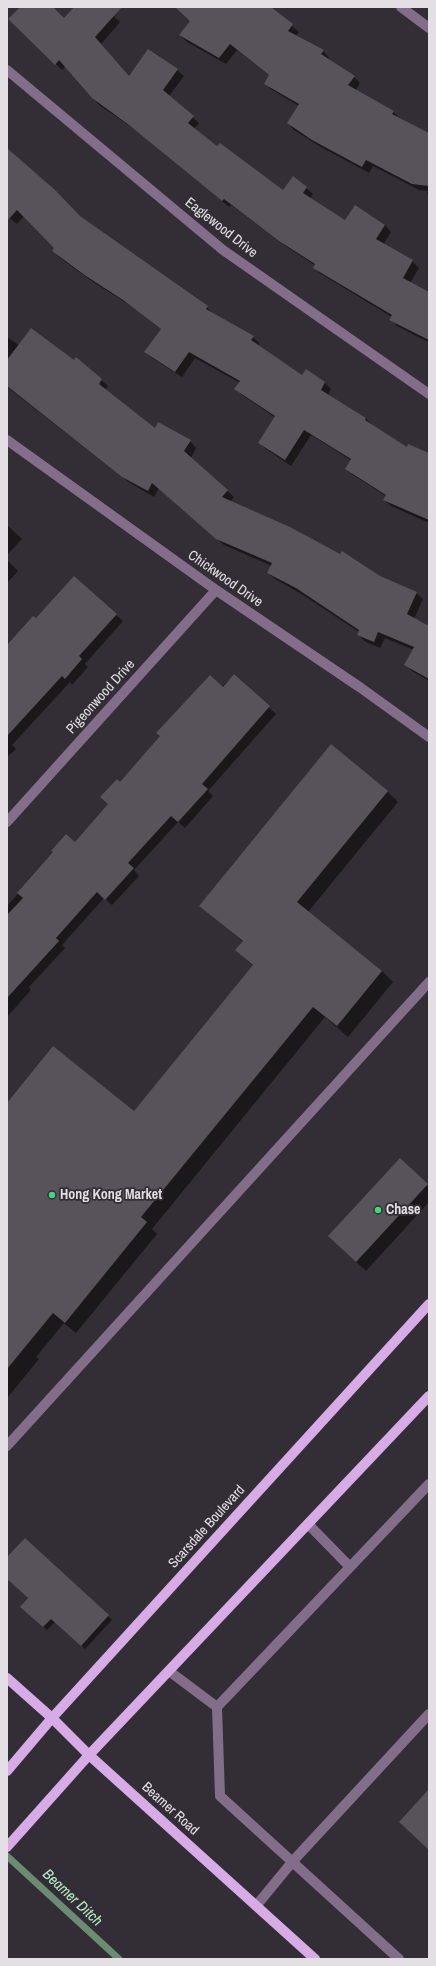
<!DOCTYPE html>
<html>
<head>
<meta charset="utf-8">
<style>
	body { margin:0 }
	#map { position:relative; width:436px; height:1966px; overflow:hidden; background:#332d35; font-family:"Archivo Narrow",sans-serif }
	canvas { display:block }
	.frame { position:absolute; inset:0; border:8px solid #e3dfe4; pointer-events:none }
</style>
</head>
<body>
<div id="map">
<canvas width="436" height="1966"></canvas>
<div class="frame"></div>
</div>
<script>
const ctx = document.querySelector('canvas').getContext('2d');
ctx.lineJoin = 'round';
function paint(path, color) { ctx.fillStyle = color; ctx.fill(path, 'evenodd'); }
function stroke(path, color, width, dash) { ctx.strokeStyle = color; ctx.lineWidth = width; ctx.lineCap = dash ? 'butt' : 'round'; ctx.setLineDash(dash || []); ctx.stroke(path); }
function label(font, color, halo, rows, align = 'center') {
  ctx.font = font + ' "Archivo Narrow",sans-serif'; ctx.lineWidth = 3.5; ctx.setLineDash([]); ctx.textBaseline = 'middle'; ctx.strokeStyle = halo; ctx.fillStyle = color; for (const [text, x, y, turn = 0] of rows) {
    ctx.save(); ctx.translate(x, y); ctx.rotate((+turn || 0) * Math.PI / 180); ctx.textAlign = isNaN(turn) ? turn : align; if (halo) ctx.strokeText(text, 0, 0); ctx.fillText(text, 0, 0); ctx.restore();
  }
}
const shadow = new Path2D(`
	M 21,7 L 51,7 L 64,20 L 75,7 L 104,7 L 120,22 L 101,44 L 129,77 L 177,70 L 184,76 L 169,96 L 199,123 L 194,129 L 218,147 L 283,191 L 306,188 L 313,194 L 310,199 L 345,221 L 355,206 L 385,225 L 391,232 L 383,245 L 412,261 L 419,268 L 410,283 L 429,293 L 429,345 L 428,342 L 397,326 L 391,319 L 392,317 L 321,274 L 314,268 L 316,266 L 287,247 L 231,205 L 229,207 L 137,131 L 99,105 L 66,66 L 62,70 L 10,19 Z
	M 176,7 L 269,7 L 299,32 L 296,36 L 323,51 L 329,58 L 328,60 L 354,77 L 360,83 L 356,90 L 393,112 L 400,118 L 429,134 L 429,196 L 427,194 L 428,191 L 419,190 L 373,166 L 369,173 L 319,146 L 294,130 L 288,123 L 299,106 L 272,90 L 265,84 L 270,76 L 237,50 L 226,64 L 187,42 L 180,35 L 191,21 Z
	M 7,150 L 80,218 L 207,307 L 213,314 L 253,337 L 259,343 L 258,346 L 302,377 L 306,371 L 325,383 L 331,389 L 328,395 L 366,418 L 372,425 L 407,448 L 429,454 L 429,523 L 391,506 L 384,500 L 386,496 L 353,475 L 346,469 L 352,461 L 311,435 L 291,466 L 266,449 L 259,443 L 276,418 L 242,395 L 236,389 L 240,383 L 195,358 L 182,377 L 152,358 L 145,352 L 162,330 L 131,306 L 93,282 L 59,257 L 53,251 L 55,248 L 24,216 L 17,224 L 7,216 Z
	M 7,337 L 19,345 L 74,361 L 76,359 L 108,386 L 105,390 L 155,430 L 190,441 L 196,448 L 191,458 L 234,497 L 230,502 L 379,577 L 416,593 L 423,599 L 414,619 L 429,627 L 429,681 L 412,671 L 405,664 L 414,650 L 385,638 L 380,648 L 364,641 L 358,634 L 359,632 L 303,595 L 275,579 L 268,573 L 272,566 L 224,545 L 159,488 L 154,497 L 130,483 L 7,387 Z
	M 7,525 L 22,539 L 7,555 Z
	M 7,560 L 18,571 L 7,583 Z
	M 74,577 L 123,621 L 85,664 L 88,667 L 72,685 L 70,682 L 12,745 L 16,749 L 7,757 L 7,647 L 36,620 Z
	M 234,675 L 276,714 L 208,791 L 213,796 L 185,828 L 178,822 L 134,870 L 139,876 L 112,905 L 104,898 L 62,945 L 65,948 L 29,987 L 31,990 L 7,1017 L 7,906 L 54,853 L 75,843 L 109,805 L 120,783 Z
	M 387,791 L 398,802 L 308,912 L 382,971 L 393,982 L 348,1037 L 325,1017 L 152,1229 L 157,1234 L 76,1333 L 64,1323 L 36,1357 L 39,1359 L 7,1398 L 7,1104 L 134,1112 L 253,966 L 236,950 L 243,942 L 200,906 Z
	M 400,1160 L 429,1187 L 429,1202 L 366,1271 L 338,1245 Z
	M 25,1540 L 112,1620 L 85,1649 L 55,1622 L 47,1630 L 25,1610 L 29,1599 L 7,1579 L 7,1559 Z`);
const stream = new Path2D(`
	M 7,1856 L 119,1959`);
const building = new Path2D(`
	M 20,7 L 53,7 L 64,18 L 74,7 L 122,7 L 95,37 L 129,76 L 148,49 L 178,69 L 163,90 L 194,116 L 188,123 L 217,146 L 220,143 L 283,190 L 293,176 L 307,187 L 303,193 L 345,220 L 355,205 L 385,225 L 376,239 L 413,260 L 403,278 L 429,292 L 429,340 L 389,320 L 392,315 L 313,268 L 315,264 L 279,241 L 224,199 L 222,201 L 129,125 L 92,98 L 59,60 L 55,65 L 8,19 Z
	M 175,7 L 271,7 L 293,24 L 288,31 L 324,50 L 321,54 L 355,76 L 348,85 L 394,111 L 392,114 L 429,133 L 429,186 L 412,184 L 366,160 L 362,167 L 312,140 L 287,123 L 299,104 L 264,84 L 269,75 L 230,44 L 219,58 L 179,35 L 190,21 Z
	M 7,148 L 55,190 L 80,216 L 208,306 L 206,309 L 254,336 L 251,340 L 302,375 L 306,369 L 325,382 L 321,390 L 366,418 L 365,420 L 407,447 L 408,444 L 429,453 L 429,520 L 383,500 L 386,495 L 345,469 L 351,459 L 304,430 L 285,460 L 258,443 L 275,416 L 234,389 L 240,381 L 189,352 L 175,372 L 144,352 L 161,329 L 123,300 L 86,276 L 52,251 L 54,248 L 17,210 L 7,221 Z
	M 31,328 L 74,360 L 76,357 L 102,379 L 99,384 L 155,428 L 158,422 L 191,440 L 184,451 L 228,490 L 222,497 L 290,527 L 340,554 L 342,551 L 380,576 L 417,592 L 407,614 L 427,625 L 429,622 L 429,679 L 404,665 L 414,647 L 378,632 L 374,642 L 357,635 L 359,630 L 296,588 L 267,573 L 272,563 L 216,539 L 152,483 L 148,491 L 122,477 L 7,386 L 7,360 Z
	M 74,576 L 117,614 L 79,656 L 82,659 L 65,679 L 62,676 L 7,736 L 7,645 L 33,616 L 36,618 Z
	M 234,674 L 270,706 L 202,784 L 208,789 L 178,822 L 171,816 L 128,863 L 134,868 L 105,900 L 97,892 L 56,938 L 59,941 L 7,998 L 7,915 L 23,898 L 17,893 L 53,852 L 51,851 L 66,834 L 75,842 L 108,804 L 100,797 L 117,779 L 120,782 L 160,736 L 156,733 L 210,675 L 223,687 Z
	M 331,744 L 388,791 L 297,902 L 382,971 L 337,1026 L 313,1007 L 141,1217 L 147,1222 L 65,1323 L 53,1313 L 7,1369 L 7,1103 L 53,1046 L 134,1111 L 253,965 L 235,950 L 243,941 L 199,906 Z
	M 400,1158 L 428,1184 L 356,1262 L 328,1236 Z
	M 25,1538 L 109,1615 L 81,1646 L 51,1619 L 43,1627 L 20,1607 L 28,1598 L 7,1579 L 7,1557 Z
	M 429,1789 L 429,1850 L 399,1822 Z`);
const minor = new Path2D(`
	M 401,7 L 429,28
	M 7,70 L 223,250 L 429,394
	M 7,440 L 216,590 L 361,688 L 429,737
	M 7,822 L 216,590
	M 7,1446 L 429,982
	M 309,1525 L 349,1566
	M 169,1671 L 217,1707 L 429,1484
	M 217,1707 L 220,1796 L 399,1959
	M 256,1906 L 293,1861 L 429,1714`);
const major = new Path2D(`
	M 7,1678 L 52,1718 L 89,1755 L 315,1959
	M 7,1771 L 52,1718 L 429,1304
	M 7,1847 L 89,1755 L 429,1396`);
const markers = [
	[52,1195,4,"#3fd77d"],
	[378,1210,4,"#3fd77d"]
];
const streetNames = [
	["Eaglewood Drive",221,228,38],
	["Chickwood Drive",225,579,35],
	["Pigeonwood Drive",101,697,-48],
	["Scarsdale Boulevard",207,1527,-48],
	["Beamer Road",170,1809,42]
];
const poiNames = [
	["Hong Kong Market",60,1195],
	["Chase",386,1210]
];
const waterNames = [
	["Beamer Ditch",72,1898,43]
];
paint(shadow, '#0007');
stroke(stream, '#6b8b73', 7);
paint(building, '#58525a');
stroke(minor, '#836e8a', 10);
stroke(major, '#d7abe5', 10);
for (const [x, y, r, color] of markers) { const dot = new Path2D(); dot.arc(x, y, r, 0, 2 * Math.PI); ctx.fillStyle = color; ctx.fill(dot); stroke(dot, '#332d35', 1.5); }
label('14px', '#e3dfe4', '#332d35', streetNames);
label('bold 14px', '#e3dfe4', '#332d35', poiNames, 'left');
label('italic 15px', '#b4ebc2', '#332d35', waterNames);
</script>
</body>
</html>
